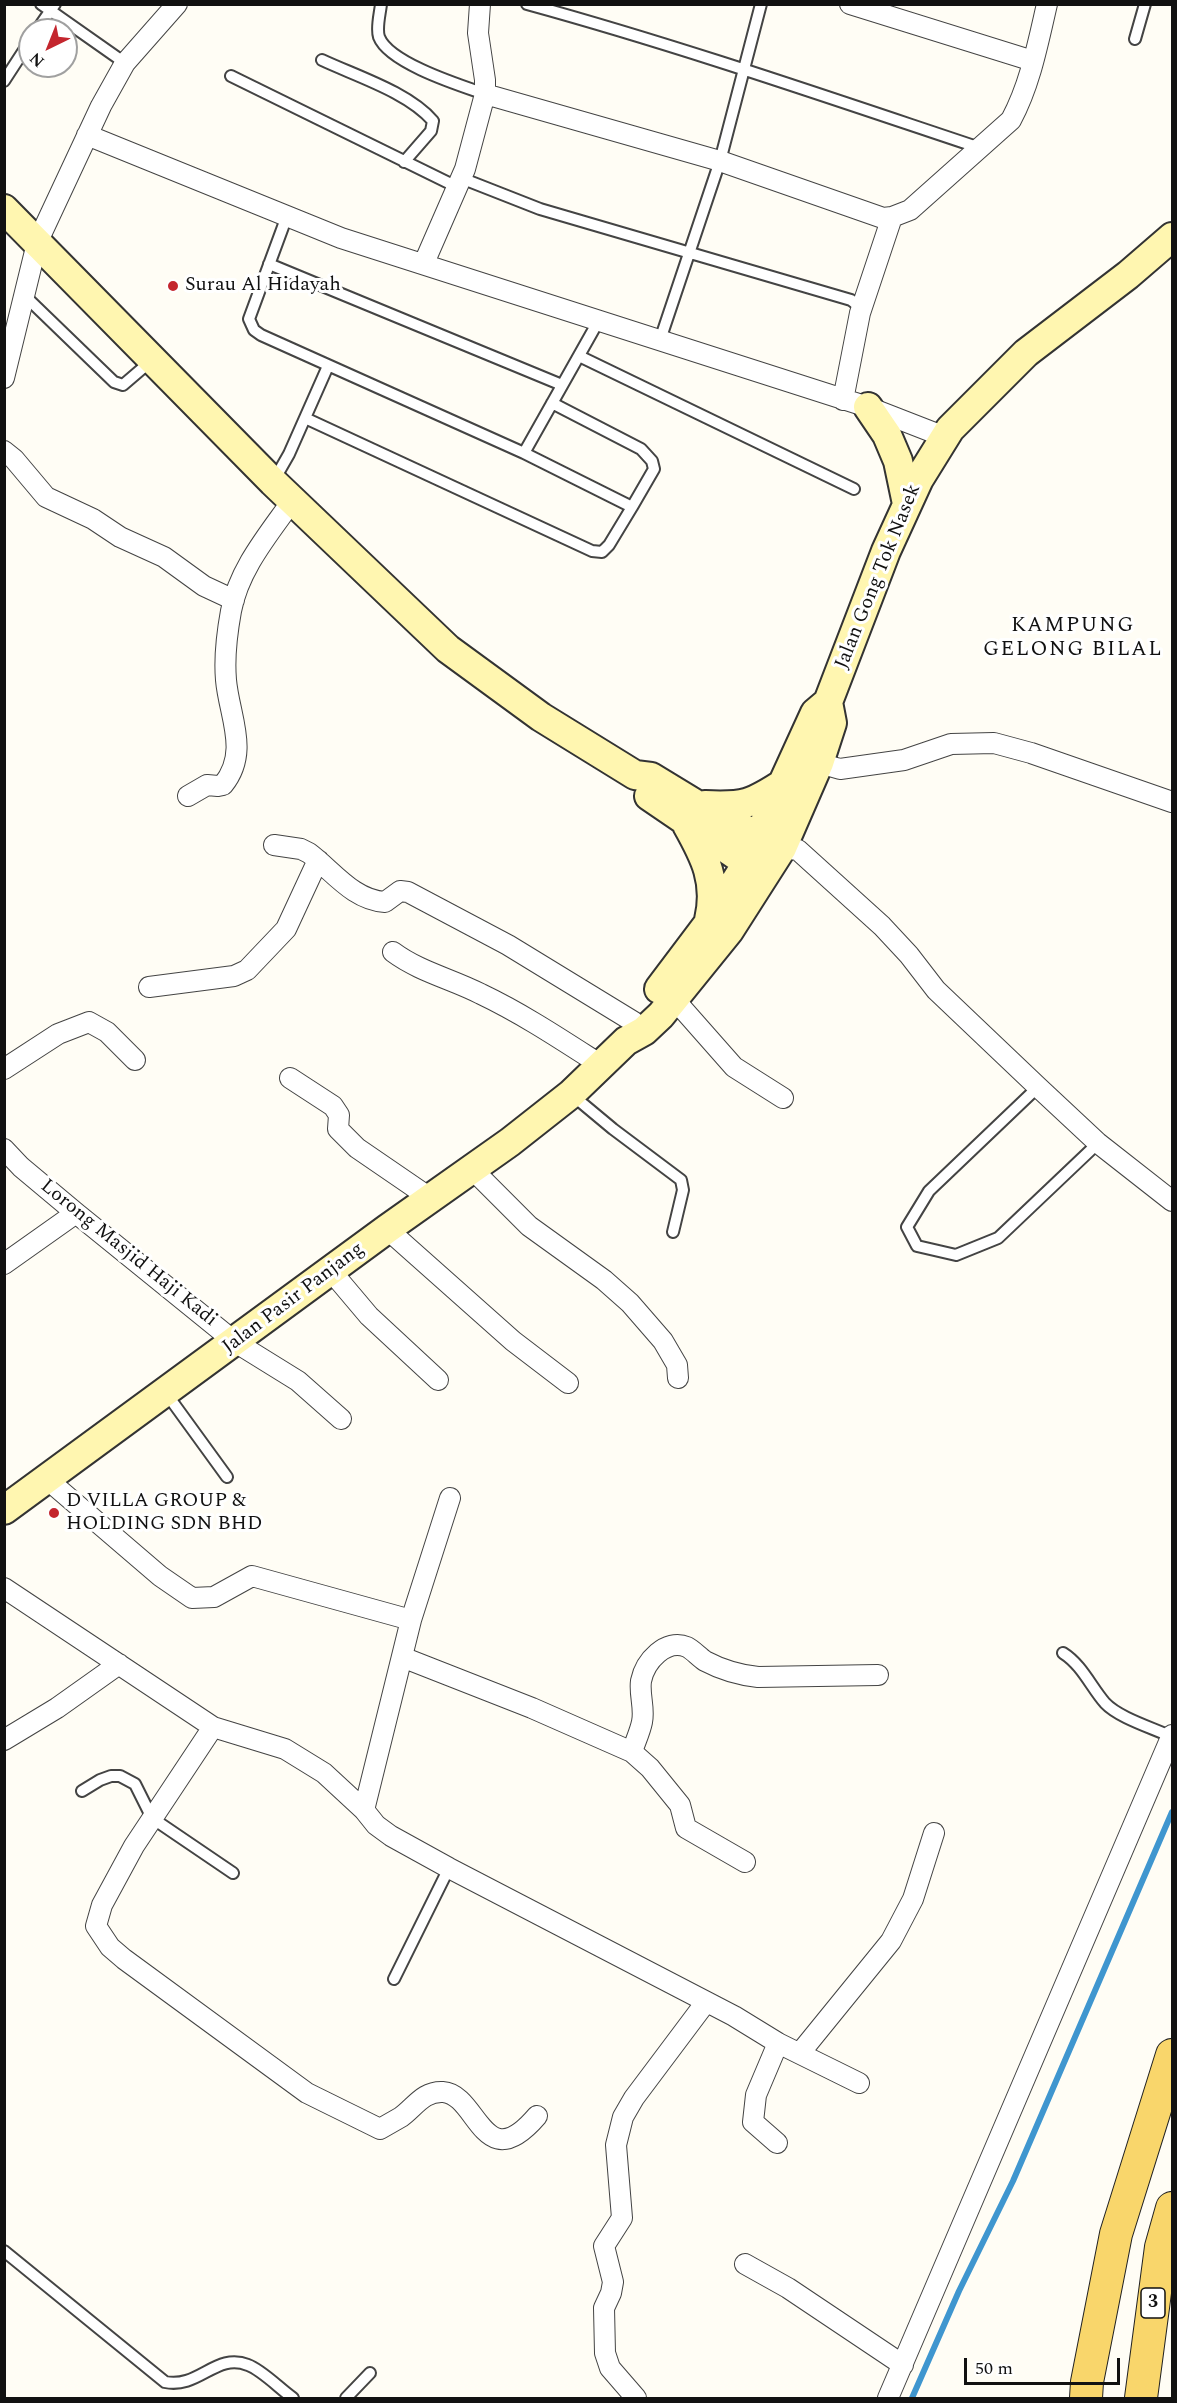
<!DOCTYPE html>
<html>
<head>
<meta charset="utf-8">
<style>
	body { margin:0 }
	#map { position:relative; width:1177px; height:2403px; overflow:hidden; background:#fffdf5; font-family:Spectral,serif }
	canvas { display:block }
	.frame { position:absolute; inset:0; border:6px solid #111; pointer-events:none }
	.north { position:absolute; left:18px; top:18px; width:60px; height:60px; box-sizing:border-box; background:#fff; border:2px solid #a0a0a0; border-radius:50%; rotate:223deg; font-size:16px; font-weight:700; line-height:24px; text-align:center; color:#111 }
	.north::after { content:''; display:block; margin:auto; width:21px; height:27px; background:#c4262e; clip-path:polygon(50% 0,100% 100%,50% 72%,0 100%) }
	.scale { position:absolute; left:964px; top:2358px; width:156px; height:27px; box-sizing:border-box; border:3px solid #111; border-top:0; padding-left:8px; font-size:18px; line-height:21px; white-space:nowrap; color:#111; -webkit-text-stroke:4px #fff; paint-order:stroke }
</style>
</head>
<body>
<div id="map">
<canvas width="1177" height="2403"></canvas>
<div class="frame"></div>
<div class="north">N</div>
<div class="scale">50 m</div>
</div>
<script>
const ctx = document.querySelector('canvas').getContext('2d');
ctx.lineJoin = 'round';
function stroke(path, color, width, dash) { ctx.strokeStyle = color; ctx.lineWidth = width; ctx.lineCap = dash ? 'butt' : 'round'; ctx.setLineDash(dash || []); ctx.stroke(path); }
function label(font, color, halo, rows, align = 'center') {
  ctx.font = font + ' Spectral,serif'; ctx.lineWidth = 6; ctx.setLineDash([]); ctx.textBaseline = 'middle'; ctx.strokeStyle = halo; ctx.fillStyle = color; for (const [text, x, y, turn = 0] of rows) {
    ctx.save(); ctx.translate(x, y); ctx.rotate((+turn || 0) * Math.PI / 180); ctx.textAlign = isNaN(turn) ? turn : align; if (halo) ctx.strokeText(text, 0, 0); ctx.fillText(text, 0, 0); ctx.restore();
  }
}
const stream = new Path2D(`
	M 912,2398 L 959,2291 L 1013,2181 L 1172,1812`);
const lane = new Path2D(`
	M 41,4 L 125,63
	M 381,4 C 380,14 376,28 379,37 C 389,63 459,85 485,94
	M 527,4 C 680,46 830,98 980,148
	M 37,30 L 55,4
	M 1135,39 L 1145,4
	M 322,60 C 356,76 408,92 433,121 L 431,131 L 404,162
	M 231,76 L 457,187
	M 4,81 L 30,41
	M 461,178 L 540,209 L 851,300 L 860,307 L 860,312
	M 287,216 L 249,319 L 254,330 L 261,335 L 524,453 L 632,507 L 654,469 L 652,461 L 641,449 L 552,403
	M 269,264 L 562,385
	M 25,296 L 114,382 L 123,385 L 151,361
	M 660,340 L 720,161 L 761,4
	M 579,356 L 854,489
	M 305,418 L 592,551 L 602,552 L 609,545 L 632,507
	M 524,453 L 599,320
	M 273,482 L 289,454 L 328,366
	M 1038,1087 L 929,1191 L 907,1227 L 917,1246 L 956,1255 L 998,1238 L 1098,1143
	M 571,1094 L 613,1129 L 681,1180 L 683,1190 L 673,1232
	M 166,1393 L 227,1477
	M 1063,1653 C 1082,1665 1091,1687 1105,1703 C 1119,1718 1153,1728 1172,1737
	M 82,1791 L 100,1780 L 111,1776 L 120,1776 L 135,1784 L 152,1818 L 233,1873
	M 394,1979 L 449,1868
	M 4,2251 L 165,2382 C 199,2389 216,2352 248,2365 C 262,2370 280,2389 293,2398
	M 346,2398 L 370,2373`);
const street = new Path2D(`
	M 850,4 L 1033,61
	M 485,94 L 720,161 L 883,218 L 892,217 L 910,210 L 1011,120 C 1030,85 1038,43 1047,4
	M 87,135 L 341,238 L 868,407 L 945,437
	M 424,263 L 465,169 L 485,94 L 485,80 L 478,33 L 480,4
	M 4,378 L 37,243 L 101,106 L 125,63 L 177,4
	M 843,400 L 860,313 L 892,217
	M 4,451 L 14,459 L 46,497 L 93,519 L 120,537 L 164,557 L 204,586 L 234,600
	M 819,763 L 840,769 L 904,760 L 951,744 L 994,743 L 1031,753 L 1172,802
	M 188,796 L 207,785 L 218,786 L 223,785 C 250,752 229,716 226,680 C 224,657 227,633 231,611 C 239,569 268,535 292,501
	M 274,845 L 301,849 L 309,853 C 333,871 353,900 385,902 L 400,891 L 408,892 L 508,945 L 634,1022
	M 782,848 L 798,850 L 882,926 L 909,955 L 936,990 L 1038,1087 L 1098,1143 L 1172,1201
	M 393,952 C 420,972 452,979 481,994 C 523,1014 562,1040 601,1065
	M 149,987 L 234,976 L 247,970 L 286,929 L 318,860
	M 674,999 L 734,1067 L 783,1098
	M 4,1069 L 58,1034 L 89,1022 L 107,1032 L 135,1060
	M 290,1078 L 333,1106 L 339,1115 L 338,1129 L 357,1148 L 430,1198
	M 4,1149 L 21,1167 L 76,1213 L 235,1342 L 298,1381 L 341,1419
	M 472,1169 L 529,1226 L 604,1280 L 630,1303 L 663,1341 L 677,1365 L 678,1378
	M 387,1229 L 513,1341 L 568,1383
	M 4,1264 L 76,1213
	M 331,1271 L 369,1316 L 438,1380
	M 48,1480 L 160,1576 L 192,1598 L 214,1597 L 252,1576 L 411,1620
	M 4,1588 L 213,1727 L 285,1749 L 324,1773 L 364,1810 L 376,1825 L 391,1836 L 449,1868 L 734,2016 L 778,2043 L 859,2083
	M 402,1657 L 532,1708 L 632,1752 L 650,1768 L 680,1805 L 686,1828 L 745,1862
	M 213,1727 L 134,1846 L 102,1905 L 96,1926 L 110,1947 L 124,1959 L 307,2093 L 380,2129 C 387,2125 394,2121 401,2117 C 415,2107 423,2091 443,2092 C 478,2094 483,2179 537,2116
	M 4,1740 L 57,1708 L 119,1664
	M 632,1752 C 635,1742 640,1732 642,1722 C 645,1708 639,1695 641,1681 C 645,1661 666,1638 687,1647 C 693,1650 699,1657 705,1661 C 722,1670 739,1675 758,1677 L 878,1675
	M 364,1810 L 411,1620 L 450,1498
	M 800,2053 L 891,1941 L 913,1899 L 934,1833
	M 777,2143 L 753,2122 L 756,2095 L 778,2043
	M 745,2264 L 788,2288 L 903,2365
	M 636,2398 L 610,2368 L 605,2353 L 604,2308 L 611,2293 L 613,2282 L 604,2246 L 622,2218 L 616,2145 L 623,2117 L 634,2098 L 706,2002
	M 888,2398 L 1172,1735`);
const secondary = new Path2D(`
	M 4,209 L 273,482 L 448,649 L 541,717 L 635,775 L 651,777 L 697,805 L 782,848
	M 868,407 L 887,435 L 898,461 L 907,504
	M 649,796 L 762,873
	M 705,805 C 744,807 752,804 784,783
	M 687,825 C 705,857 718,882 709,920
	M 659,989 L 714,916 L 744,868 L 815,713 L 828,702 L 886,551 L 919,479 L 950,429 L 1026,353 L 1128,275 L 1172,237
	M 4,1510 L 387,1229 L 510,1142 L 571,1094 L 626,1041 L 644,1031 L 661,1015 L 729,931 L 782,848 L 819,763 L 832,723 L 828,702`);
const primary = new Path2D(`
	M 1086,2398 L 1087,2382 L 1116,2234 L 1172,2055
	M 1141,2398 L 1161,2247 L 1172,2208`);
const markers = [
	[173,286,6,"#c4262e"],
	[54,1513,6,"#c4262e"]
];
const shields = [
	[1153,2303,24]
];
const shieldNames = [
	["3",1153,2303]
];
const poiNames = [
	["Surau Al Hidayah",185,286],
	["D VILLA GROUP &",66,1502],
	["HOLDING SDN BHD",66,1525]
];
const streetNames = [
	["Jalan Gong Tok Nasek",879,577,-68],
	["Lorong Masjid Haji Kadi",128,1254,39],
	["Jalan Pasir Panjang",294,1299,-37]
];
const neighbourhoodNames = [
	["KAMPUNG",1073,627],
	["GELONG BILAL",1073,651]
];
stroke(stream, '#3f96cf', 6);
stroke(lane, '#444', 14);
stroke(street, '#444', 22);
stroke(secondary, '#333', 32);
stroke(primary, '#222', 34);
stroke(lane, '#fff', 10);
stroke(street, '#fff', 20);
stroke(secondary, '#fff6b0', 28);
stroke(primary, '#f9d66b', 32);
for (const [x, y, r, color] of markers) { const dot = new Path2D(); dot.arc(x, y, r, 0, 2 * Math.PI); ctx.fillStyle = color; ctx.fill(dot); stroke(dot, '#fff', 2); }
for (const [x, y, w] of shields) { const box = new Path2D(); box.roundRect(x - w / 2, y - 15, w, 30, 4.5); ctx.fillStyle = '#fff'; ctx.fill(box); stroke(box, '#111', 1.5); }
label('bold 18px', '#111', null, shieldNames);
label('20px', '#111', '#fff', poiNames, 'left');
label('20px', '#111', '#fff', streetNames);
ctx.letterSpacing = '1.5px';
label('21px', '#111', '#fff', neighbourhoodNames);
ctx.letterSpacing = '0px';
</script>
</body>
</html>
